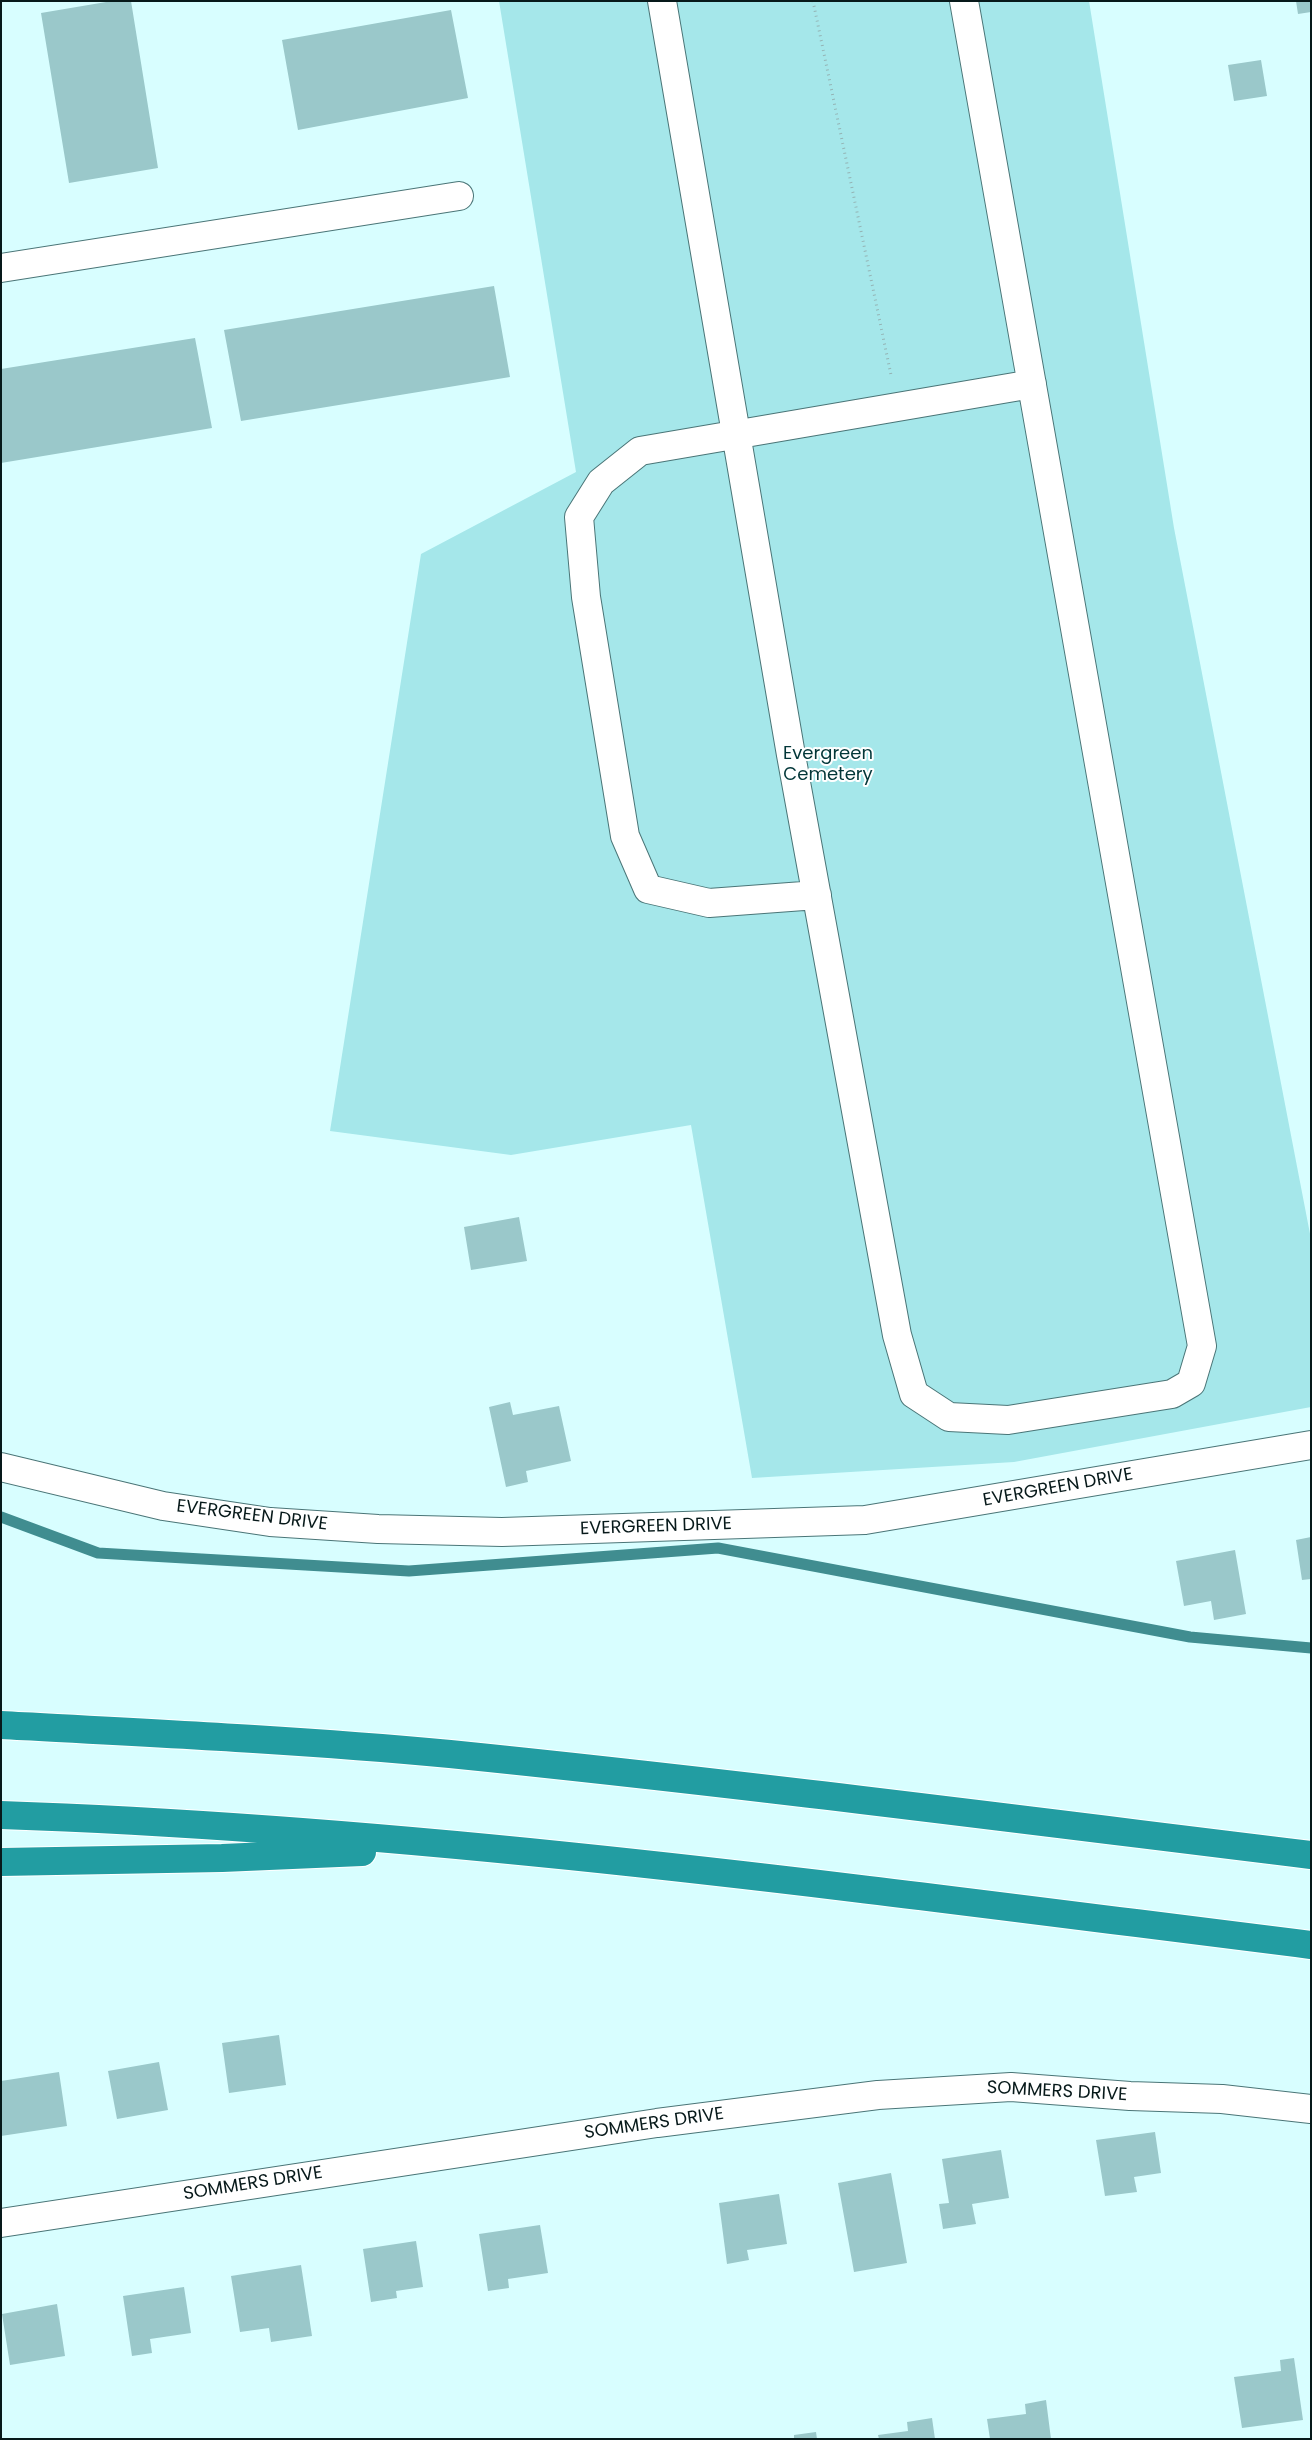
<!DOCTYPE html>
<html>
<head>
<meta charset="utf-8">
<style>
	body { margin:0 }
	#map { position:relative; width:1312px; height:2440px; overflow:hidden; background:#d8feff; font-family:Poppins,sans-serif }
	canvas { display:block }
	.frame { position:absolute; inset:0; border:2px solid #07191a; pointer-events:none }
</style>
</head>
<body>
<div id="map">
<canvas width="1312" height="2440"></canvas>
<div class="frame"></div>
</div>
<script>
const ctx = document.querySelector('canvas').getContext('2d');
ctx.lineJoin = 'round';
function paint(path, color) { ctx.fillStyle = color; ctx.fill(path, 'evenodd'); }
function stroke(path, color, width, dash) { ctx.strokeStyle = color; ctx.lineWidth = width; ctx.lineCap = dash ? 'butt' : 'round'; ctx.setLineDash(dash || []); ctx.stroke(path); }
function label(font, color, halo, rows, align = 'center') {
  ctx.font = font + ' Poppins,sans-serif'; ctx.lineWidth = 4; ctx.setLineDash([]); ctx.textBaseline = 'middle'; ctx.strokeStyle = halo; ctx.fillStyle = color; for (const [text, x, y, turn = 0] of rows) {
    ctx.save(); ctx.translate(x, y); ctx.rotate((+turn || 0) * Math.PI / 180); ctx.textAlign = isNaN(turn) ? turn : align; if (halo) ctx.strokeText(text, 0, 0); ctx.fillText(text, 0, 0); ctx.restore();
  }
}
const green = new Path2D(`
	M 499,1 L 1089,1 L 1174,528 L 1311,1239 L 1311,1407 L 1014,1462 L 752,1478 L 691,1125 L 511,1155 L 330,1131 L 421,554 L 576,472 Z`);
const stream = new Path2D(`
	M 1,1517 L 98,1553 L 409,1571 L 718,1548 L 1190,1637 L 1311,1648`);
const building = new Path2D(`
	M 112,1 L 131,1 L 158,168 L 69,183 L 41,13 Z
	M 1296,1 L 1311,1 L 1311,12 L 1298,14 Z
	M 451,10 L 468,98 L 298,130 L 282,40 Z
	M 1261,60 L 1267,96 L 1234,101 L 1228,65 Z
	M 494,286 L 510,377 L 241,421 L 224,330 Z
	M 195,338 L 212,428 L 1,463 L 1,369 Z
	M 519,1217 L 527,1261 L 471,1270 L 464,1227 Z
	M 510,1402 L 513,1415 L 559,1406 L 571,1461 L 526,1471 L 528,1482 L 506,1487 L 489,1407 Z
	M 1311,1537 L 1311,1579 L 1302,1580 L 1296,1540 Z
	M 1235,1550 L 1246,1614 L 1214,1620 L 1211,1601 L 1184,1606 L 1176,1561 Z
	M 279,2035 L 286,2085 L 229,2093 L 222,2043 Z
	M 159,2062 L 168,2110 L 117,2119 L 108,2071 Z
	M 59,2072 L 67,2126 L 1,2136 L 1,2081 Z
	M 1155,2132 L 1161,2173 L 1134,2177 L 1137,2192 L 1105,2196 L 1096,2140 Z
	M 1001,2150 L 1009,2198 L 972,2204 L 976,2224 L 943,2229 L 939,2204 L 949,2203 L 942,2159 Z
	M 891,2173 L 907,2263 L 854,2272 L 838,2183 Z
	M 779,2194 L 787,2244 L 747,2250 L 749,2260 L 727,2264 L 719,2203 Z
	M 540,2225 L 548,2273 L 508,2279 L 509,2288 L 488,2291 L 479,2234 Z
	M 416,2241 L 423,2287 L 396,2291 L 397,2298 L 371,2302 L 363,2249 Z
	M 301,2265 L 312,2336 L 271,2342 L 269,2328 L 240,2332 L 231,2276 Z
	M 184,2287 L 191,2333 L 150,2339 L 152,2353 L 132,2356 L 123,2296 Z
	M 57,2304 L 65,2356 L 10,2365 L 2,2314 Z
	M 1294,2358 L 1303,2420 L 1242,2428 L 1234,2377 L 1281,2371 L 1280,2360 Z
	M 1046,2400 L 1051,2439 L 990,2439 L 987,2419 L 1026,2414 L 1025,2404 Z
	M 932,2418 L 935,2439 L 879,2439 L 878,2435 L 908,2431 L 907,2422 Z
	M 816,2432 L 817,2439 L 794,2439 L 794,2435 Z`);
const path = new Path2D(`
	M 813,1 L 891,375`);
const minor = new Path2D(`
	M 662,1 L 791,755 L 897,1335 L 914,1394 L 949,1417 L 1008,1420 L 1172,1394 L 1191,1383 L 1202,1346 L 964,1
	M 1,268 L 459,196
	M 817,895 L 709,903 L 648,889 L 625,836 L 586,597 L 579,517 L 601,482 L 640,451 L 1032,384
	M 1,1467 L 163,1506 L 270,1522 L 378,1529 L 502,1532 L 865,1520 L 1311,1445
	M 1,2223 L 657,2123 L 878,2095 L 1011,2087 L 1130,2096 L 1222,2099 L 1311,2109`);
const highway = new Path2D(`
	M 1,1725 C 151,1733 301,1740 450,1754 C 737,1783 1024,1820 1311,1855
	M 1,1815 C 440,1830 875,1891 1311,1945
	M 1,1862 L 222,1858 L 362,1852`);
const parkNames = [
	["Evergreen",828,754],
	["Cemetery",828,775]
];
const streetNames = [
	["EVERGREEN DRIVE",1058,1488,-10],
	["EVERGREEN DRIVE",252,1516,7],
	["EVERGREEN DRIVE",656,1527,-2],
	["SOMMERS DRIVE",1057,2092,3],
	["SOMMERS DRIVE",654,2124,-8],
	["SOMMERS DRIVE",253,2184,-9]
];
paint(green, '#a5e7ea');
stroke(stream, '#408d90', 11);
paint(building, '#9ac8ca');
stroke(minor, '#4a7577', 30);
stroke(highway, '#fff', 30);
stroke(path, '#94b4b5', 3, [1, 4]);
stroke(minor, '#fff', 28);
stroke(highway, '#229da2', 28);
label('18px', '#023638', '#fff', parkNames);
label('18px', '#07191a', '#fff', streetNames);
</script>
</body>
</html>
